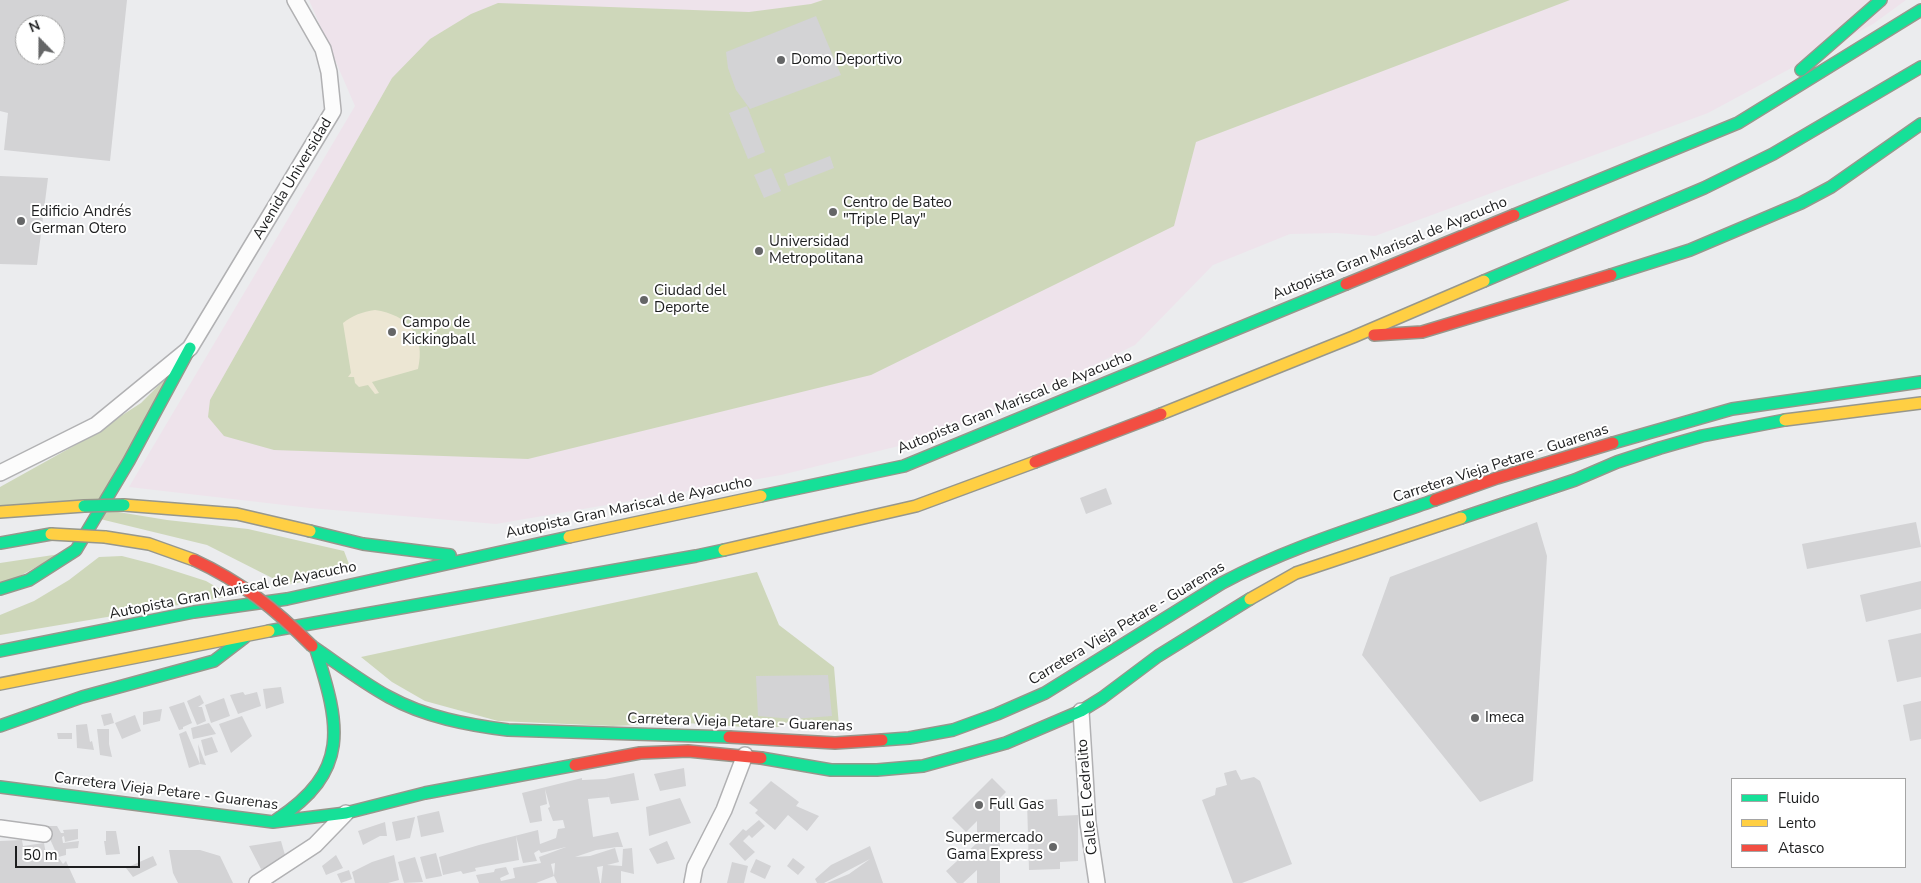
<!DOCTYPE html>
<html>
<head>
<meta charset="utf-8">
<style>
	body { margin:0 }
	#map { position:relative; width:1921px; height:883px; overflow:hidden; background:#ebecee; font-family:"Nunito Sans",sans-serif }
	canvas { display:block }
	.legend { position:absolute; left:1731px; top:778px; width:175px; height:90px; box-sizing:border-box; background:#fff; border:1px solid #a5a5a5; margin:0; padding:6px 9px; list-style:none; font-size:15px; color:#1d1e1f }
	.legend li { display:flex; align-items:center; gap:10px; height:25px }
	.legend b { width:25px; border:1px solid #a5a5a5 }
	.north { position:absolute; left:15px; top:15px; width:50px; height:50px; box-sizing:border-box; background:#fff; border:1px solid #a5a5a5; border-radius:50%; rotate:338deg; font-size:14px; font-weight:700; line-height:20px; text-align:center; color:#1d1e1f }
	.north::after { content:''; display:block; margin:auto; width:18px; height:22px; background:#656667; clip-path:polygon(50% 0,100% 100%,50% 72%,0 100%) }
	.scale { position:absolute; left:15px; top:846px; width:125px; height:22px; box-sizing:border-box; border:2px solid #1d1e1f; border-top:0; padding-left:6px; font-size:15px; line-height:18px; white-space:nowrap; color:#1d1e1f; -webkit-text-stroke:4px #fff; paint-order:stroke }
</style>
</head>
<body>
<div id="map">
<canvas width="1921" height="883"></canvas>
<ul class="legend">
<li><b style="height:6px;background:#16e098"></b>Fluido</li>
<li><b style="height:6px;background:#ffcf43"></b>Lento</li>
<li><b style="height:6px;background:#f24e42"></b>Atasco</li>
</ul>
<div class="north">N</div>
<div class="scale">50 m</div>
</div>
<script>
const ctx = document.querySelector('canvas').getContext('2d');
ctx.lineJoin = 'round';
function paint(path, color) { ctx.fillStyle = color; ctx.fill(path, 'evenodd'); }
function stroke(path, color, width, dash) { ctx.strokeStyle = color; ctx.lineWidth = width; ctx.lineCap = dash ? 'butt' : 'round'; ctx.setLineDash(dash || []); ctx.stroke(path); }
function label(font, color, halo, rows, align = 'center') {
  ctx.font = font + ' "Nunito Sans",sans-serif'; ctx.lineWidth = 4; ctx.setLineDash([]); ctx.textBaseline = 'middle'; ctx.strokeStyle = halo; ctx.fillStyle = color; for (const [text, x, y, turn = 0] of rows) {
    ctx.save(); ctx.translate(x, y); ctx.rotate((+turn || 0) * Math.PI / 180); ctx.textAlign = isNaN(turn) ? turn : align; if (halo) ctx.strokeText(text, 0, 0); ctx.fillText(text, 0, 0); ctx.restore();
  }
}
const education = new Path2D(`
	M 309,0 L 1906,0 L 1873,24 L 1708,113 L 1375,236 L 1337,233 L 1290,234 L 1213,265 L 1135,345 L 1020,401 L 919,441 L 781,475 L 496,524 L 310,508 L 129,487 L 355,106 Z`);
const green = new Path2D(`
	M 823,0 L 1570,0 L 1196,142 L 1174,226 L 871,375 L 528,459 L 274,450 L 224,436 L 208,417 L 210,400 L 392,78 L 430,39 L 471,14 L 498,3 L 749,12 L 811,4 Z
	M 194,350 L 100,499 L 0,510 L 0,487 L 79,443 L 141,403 Z
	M 106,510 L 167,520 L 248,529 L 344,551 L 352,572 L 286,585 L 207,545 L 100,519 Z
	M 60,554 L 0,587 L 0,563 Z
	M 122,556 L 153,564 L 206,581 L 232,596 L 0,635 L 0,615 L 34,601 L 69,580 L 99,557 Z
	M 757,572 L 779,625 L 834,667 L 839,726 L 793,719 L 779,727 L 758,728 L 686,723 L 613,726 L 498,721 L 425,701 L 392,682 L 361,657 Z`);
const sand = new Path2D(`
	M 375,310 C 408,315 426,335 418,369 L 372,382 L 379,393 L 375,394 L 368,385 L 359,387 L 355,383 L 354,377 L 348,377 L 351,373 L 343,323 C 353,315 362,312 375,310 Z`);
const building = new Path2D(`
	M 0,0 L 127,0 L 110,161 L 4,150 L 8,113 L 0,111 ZM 25,25 L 55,25 L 55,55 L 25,55 Z
	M 816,16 L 841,75 L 750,109 L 736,90 L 728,68 L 726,52 Z
	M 747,106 L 765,152 L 748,159 L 729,113 Z
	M 830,156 L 834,168 L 788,186 L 784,174 Z
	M 771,168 L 781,191 L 764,198 L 754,175 Z
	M 0,176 L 48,178 L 37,265 L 0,264 Z
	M 1106,488 L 1112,504 L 1086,514 L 1080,498 Z
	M 1537,522 L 1547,556 L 1533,781 L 1480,802 L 1362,655 L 1390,577 Z
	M 1916,522 L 1921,547 L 1807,569 L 1802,544 Z
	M 1921,581 L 1921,609 L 1866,622 L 1860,595 Z
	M 1921,633 L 1921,677 L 1897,682 L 1888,640 Z
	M 828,675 L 832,716 L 793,719 L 758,716 L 756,676 Z
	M 281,687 L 284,703 L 266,709 L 263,689 Z
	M 243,692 L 245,695 L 257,692 L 261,706 L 238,714 L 230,695 Z
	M 200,695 L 204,703 L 198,707 L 202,707 L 206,721 L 197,725 L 187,701 Z
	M 224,698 L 230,716 L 211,723 L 205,705 Z
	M 1921,701 L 1921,739 L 1910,741 L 1903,705 Z
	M 184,702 L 192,723 L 183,727 L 183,729 L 179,730 L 169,707 Z
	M 162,709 L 160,721 L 143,725 L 143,712 Z
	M 111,713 L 114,723 L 104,726 L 101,715 Z
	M 135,715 L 141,731 L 122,739 L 115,723 Z
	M 242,716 L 252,736 L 231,753 L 219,724 Z
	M 209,723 L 216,734 L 193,739 L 191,728 Z
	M 87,724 L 90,742 L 92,741 L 94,750 L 77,748 L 76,725 Z
	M 97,729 L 109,729 L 109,744 L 112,757 L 100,755 Z
	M 186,731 L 200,764 L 189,768 L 179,734 Z
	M 57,733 L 72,733 L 72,739 L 58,739 Z
	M 212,737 L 218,752 L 205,756 L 201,740 Z
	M 198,744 L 206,765 L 200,764 Z
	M 684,768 L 686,786 L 660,791 L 654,774 Z
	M 1236,770 L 1241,780 L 1254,777 L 1260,781 L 1292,864 L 1242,883 L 1233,883 L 1202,800 L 1215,795 L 1216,788 L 1227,785 L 1224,773 Z
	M 634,773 L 639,800 L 611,804 L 607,789 L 609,797 L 588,799 L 593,837 L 618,832 L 623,847 L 617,847 L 596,850 L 575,857 L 590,856 L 615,848 L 619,862 L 607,865 L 622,866 L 623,849 L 632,848 L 634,874 L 621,871 L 621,883 L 601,883 L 603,866 L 597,867 L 600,883 L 557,883 L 554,876 L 555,863 L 551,864 L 554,876 L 536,883 L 479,883 L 476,875 L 494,872 L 495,869 L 506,867 L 509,874 L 500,878 L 501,881 L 515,878 L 513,868 L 541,863 L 539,857 L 566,847 L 541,853 L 539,850 L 534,853 L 537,861 L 523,863 L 516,836 L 519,860 L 475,868 L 476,871 L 463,874 L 461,871 L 443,875 L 439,857 L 479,845 L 538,830 L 540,844 L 556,838 L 558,829 L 565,828 L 563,820 L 553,821 L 548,808 L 550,807 L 545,789 L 547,804 L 540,806 L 542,821 L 530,823 L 522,793 L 582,778 L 582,780 L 605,779 Z
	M 992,778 L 1006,792 L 994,804 L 1000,804 L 1000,883 L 977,883 L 977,870 L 963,883 L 957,883 L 946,871 L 977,843 L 977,821 L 966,832 L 952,818 Z
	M 771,781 L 799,802 L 796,806 L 819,816 L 807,831 L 788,815 L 775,830 L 755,813 L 758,810 L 749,803 Z
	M 680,798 L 691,823 L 649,836 L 646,807 Z
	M 1057,799 L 1058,816 L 1078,815 L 1078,861 L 1060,862 L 1060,869 L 1029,870 L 1027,801 Z
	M 439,811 L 444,832 L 421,837 L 417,816 Z
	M 415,817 L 410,838 L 396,841 L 392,822 Z
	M 759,820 L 765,826 L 752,838 L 749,835 L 743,841 L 755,852 L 745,861 L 729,844 L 743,829 L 746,831 Z
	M 385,822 L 387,836 L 380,836 L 363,845 L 358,831 Z
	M 41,826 L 57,826 L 61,833 L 64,833 L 63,830 L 78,829 L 78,839 L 65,842 L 64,836 L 62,837 L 63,843 L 79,841 L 78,848 L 66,849 L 66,855 L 58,857 L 63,864 L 66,861 L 76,883 L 0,883 L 0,841 L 22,840 L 23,846 L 44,843 L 46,854 L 58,857 L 50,839 L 48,839 Z
	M 106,831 L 116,831 L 120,854 L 106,855 L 104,841 L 106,841 Z
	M 281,841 L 287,862 L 279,863 L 261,869 L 249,846 Z
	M 667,841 L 675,859 L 657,864 L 649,849 Z
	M 870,846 L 883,883 L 827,883 L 849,874 L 870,859 L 824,883 L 817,883 L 815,879 L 831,865 Z
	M 169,850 L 200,850 L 220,856 L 233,883 L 178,883 L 173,873 Z
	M 436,853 L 442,876 L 426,879 L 420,857 Z
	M 336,855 L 343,868 L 326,875 L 322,866 Z
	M 394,855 L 399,880 L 388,883 L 355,883 L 352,872 L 372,862 Z
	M 153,856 L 157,865 L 133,877 L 126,868 Z
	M 415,857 L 423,882 L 404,883 L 398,862 Z
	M 793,858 L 805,867 L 798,875 L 787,866 Z
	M 756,859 L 771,866 L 765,879 L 750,872 Z
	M 732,862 L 748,866 L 744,883 L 727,883 Z
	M 349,870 L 352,879 L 341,883 L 337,874 Z`);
const street = new Path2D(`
	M 0,473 L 96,425 L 190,348 L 333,111 L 329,72 L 323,49 L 295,0
	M 1081,711 L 1088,823 L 1097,883
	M 0,828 L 44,834
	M 257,883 L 315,845 L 346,813
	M 692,883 L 695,867 L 724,810 L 745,755`);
const fast = new Path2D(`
	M 1801,70 L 1881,0
	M 1514,215 L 1738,123 L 1921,10
	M 1611,275 L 1690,250 L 1801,203 L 1831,187 L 1921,124
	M 1484,281 L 1704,188 L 1773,154 L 1921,67
	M 1613,443 L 1732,409 L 1921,382
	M 761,496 L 904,466 L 1346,284
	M 1461,518 L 1575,480 L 1617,462 L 1660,448 L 1702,436 L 1785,420
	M 310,531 L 363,544 L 450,555
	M 0,543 L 51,534
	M 0,589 L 29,580 L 76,550 L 129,461 L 190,348
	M 269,631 L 696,556 L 724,550
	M 312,646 C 337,663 363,683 389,697 C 425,717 468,725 508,730 L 729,737
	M 0,651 L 194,612 L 287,599 L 569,537
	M 0,726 L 82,697 L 214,661 L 244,638
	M 882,740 L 909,738 L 953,730 L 997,714 L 1045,693 L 1222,583 C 1289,547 1364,525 1435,500
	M 761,758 L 831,770 L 877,770 L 923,766 L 1006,743 L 1081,711 L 1102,698 L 1158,656 L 1250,599
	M 0,787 L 273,822 L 346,813 L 425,793 L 575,765
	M 276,820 C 351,771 340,726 316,650`);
const slow = new Path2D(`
	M 1161,414 L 1353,337 L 1484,281
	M 1785,420 L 1921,403
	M 124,505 L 237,514 L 310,531
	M 0,512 L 84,506
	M 105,537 L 149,544 L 194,560
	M 569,537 L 761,496
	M 724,550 L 916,506 L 1035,462
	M 1250,599 L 1296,573 L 1461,518
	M 0,684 L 269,631`);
const jam = new Path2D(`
	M 1346,284 L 1514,215
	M 1374,335 L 1422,332 L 1611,275
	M 1035,462 L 1161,414
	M 1435,500 L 1497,478 L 1613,443
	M 729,737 L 835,743 L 882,740
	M 575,765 L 640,753 L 688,751 L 761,758`);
const fastBridge = new Path2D(`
	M 84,506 L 124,505`);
const slowBridge = new Path2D(`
	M 51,534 L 105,537`);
const jamBridge = new Path2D(`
	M 194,560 C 242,582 275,609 312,646`);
const markers = [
	[781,60,5,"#656667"],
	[833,212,5,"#656667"],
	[21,221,5,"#656667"],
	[759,251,5,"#656667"],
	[644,300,5,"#656667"],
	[392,332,5,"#656667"],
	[1475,718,5,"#656667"],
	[979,805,5,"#656667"],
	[1053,847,5,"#656667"]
];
const poiNames = [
	["Domo Deportivo",791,60],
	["Centro de Bateo",843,203],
	["\"Triple Play\"",843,220],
	["Edificio Andrés",31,212],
	["German Otero",31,229],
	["Universidad",769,242],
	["Metropolitana",769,259],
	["Ciudad del",654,291],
	["Deporte",654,308],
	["Campo de",402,323],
	["Kickingball",402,340],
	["Imeca",1485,718],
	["Full Gas",989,805],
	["Supermercado",1043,838,"right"],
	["Gama Express",1043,855,"right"]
];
const streetNames = [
	["Avenida Universidad",293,179,-59],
	["Autopista Gran Mariscal de Ayacucho",1390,249,-22],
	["Autopista Gran Mariscal de Ayacucho",1015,403,-22],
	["Carretera Vieja Petare - Guarenas",1501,464,-18],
	["Autopista Gran Mariscal de Ayacucho",629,508,-12],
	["Autopista Gran Mariscal de Ayacucho",233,591,-11],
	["Carretera Vieja Petare - Guarenas",1127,624,-31],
	["Carretera Vieja Petare - Guarenas",740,723,2],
	["Carretera Vieja Petare - Guarenas",166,792,7],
	["Calle El Cedralito",1088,797,-95]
];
paint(education, '#eee3eb');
paint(green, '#ced7ba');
paint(sand, '#ece6d3');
paint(building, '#d3d3d5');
stroke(street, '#b1b1b3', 18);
stroke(fast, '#97978c', 14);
stroke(slow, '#97978c', 14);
stroke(jam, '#97978c', 14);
stroke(street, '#fcfcfc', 15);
stroke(fast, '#16e098', 11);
stroke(slow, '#ffcf43', 11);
stroke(jam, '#f24e42', 11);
stroke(fastBridge, '#97978c', 14, []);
stroke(slowBridge, '#97978c', 14, []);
stroke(jamBridge, '#97978c', 14, []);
stroke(fastBridge, '#16e098', 11);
stroke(slowBridge, '#ffcf43', 11);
stroke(jamBridge, '#f24e42', 11);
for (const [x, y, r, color] of markers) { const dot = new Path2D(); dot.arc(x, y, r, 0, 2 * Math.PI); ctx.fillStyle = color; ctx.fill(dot); stroke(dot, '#fff', 2); }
label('15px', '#1d1e1f', '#fff', poiNames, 'left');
label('15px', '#1d1e1f', '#fff', streetNames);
</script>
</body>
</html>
